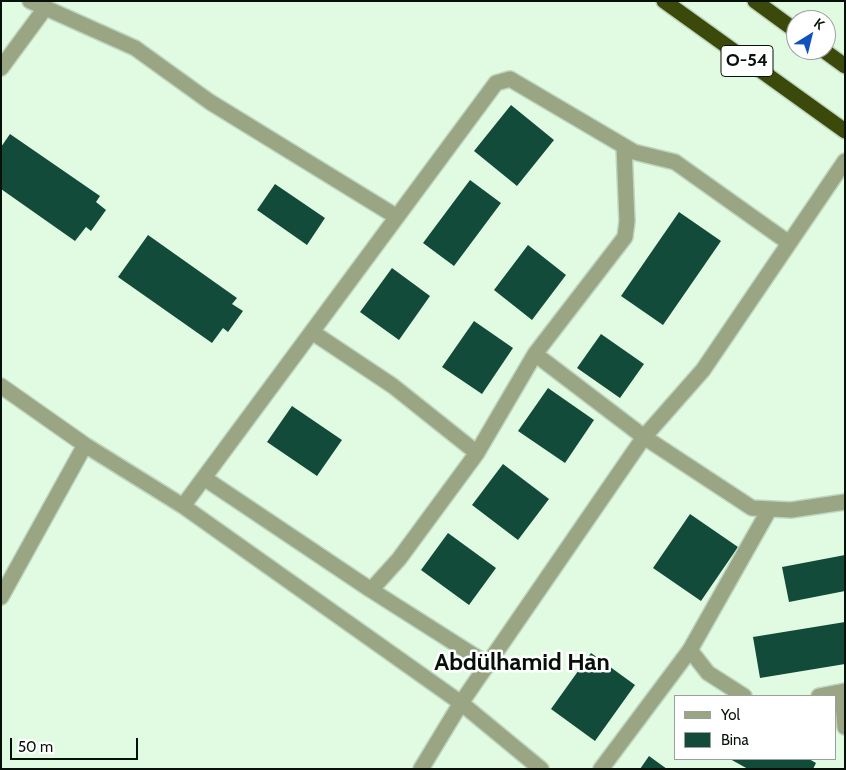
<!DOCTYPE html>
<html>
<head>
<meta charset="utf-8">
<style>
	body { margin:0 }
	#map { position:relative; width:846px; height:770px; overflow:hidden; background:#e1fbe2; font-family:Cabin,sans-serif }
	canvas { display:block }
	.frame { position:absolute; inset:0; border:2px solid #081109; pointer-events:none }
	.legend { position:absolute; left:674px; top:695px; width:162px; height:65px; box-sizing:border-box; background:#fff; border:1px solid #9ca09d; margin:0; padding:6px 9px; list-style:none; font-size:15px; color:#081109 }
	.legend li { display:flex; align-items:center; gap:10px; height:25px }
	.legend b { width:25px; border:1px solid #9ca09d }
	.north { position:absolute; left:786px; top:10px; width:50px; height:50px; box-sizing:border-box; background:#fff; border:1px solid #9ca09d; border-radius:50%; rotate:36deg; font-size:14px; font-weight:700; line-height:20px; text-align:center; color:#081109 }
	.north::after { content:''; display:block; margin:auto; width:18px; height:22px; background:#1052bd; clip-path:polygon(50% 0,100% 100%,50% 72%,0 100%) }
	.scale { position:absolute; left:10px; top:738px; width:128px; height:22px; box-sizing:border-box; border:2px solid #081109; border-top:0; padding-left:6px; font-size:15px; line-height:18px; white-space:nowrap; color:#081109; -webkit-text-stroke:4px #fff; paint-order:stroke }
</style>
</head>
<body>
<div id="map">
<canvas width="846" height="770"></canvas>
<div class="frame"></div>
<ul class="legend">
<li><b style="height:6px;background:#99a583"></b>Yol</li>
<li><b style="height:14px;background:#134b3a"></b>Bina</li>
</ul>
<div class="north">K</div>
<div class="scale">50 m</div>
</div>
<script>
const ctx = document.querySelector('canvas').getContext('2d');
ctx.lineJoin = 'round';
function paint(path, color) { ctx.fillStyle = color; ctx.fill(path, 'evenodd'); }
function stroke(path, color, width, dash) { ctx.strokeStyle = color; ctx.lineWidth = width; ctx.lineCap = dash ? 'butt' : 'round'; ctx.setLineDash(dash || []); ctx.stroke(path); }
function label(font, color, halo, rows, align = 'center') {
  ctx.font = font + ' Cabin,sans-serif'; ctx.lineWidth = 5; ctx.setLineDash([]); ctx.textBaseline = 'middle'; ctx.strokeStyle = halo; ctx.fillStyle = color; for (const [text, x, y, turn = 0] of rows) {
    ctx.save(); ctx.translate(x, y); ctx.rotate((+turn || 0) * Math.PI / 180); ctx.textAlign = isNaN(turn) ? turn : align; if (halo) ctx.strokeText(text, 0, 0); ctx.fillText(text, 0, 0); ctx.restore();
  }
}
const building = new Path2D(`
	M 511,105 L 554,140 L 517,186 L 474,151 Z
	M 10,134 L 100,196 L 96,202 L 106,210 L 91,231 L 86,227 L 75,241 L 1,189 L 1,147 Z
	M 470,180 L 501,203 L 454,266 L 423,243 Z
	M 275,184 L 325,218 L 307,245 L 257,210 Z
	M 679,212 L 721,241 L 663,325 L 621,296 Z
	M 148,235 L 237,298 L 232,304 L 243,311 L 228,332 L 223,328 L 212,343 L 118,277 Z
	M 528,245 L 566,275 L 532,320 L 494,290 Z
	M 392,268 L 430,296 L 399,340 L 360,312 Z
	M 474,321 L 513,348 L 482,394 L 442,367 Z
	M 601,334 L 644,364 L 620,398 L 577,368 Z
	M 548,388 L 594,420 L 565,463 L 518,431 Z
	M 292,406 L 342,440 L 317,476 L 267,442 Z
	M 503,464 L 549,499 L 518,540 L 472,505 Z
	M 690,514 L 738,547 L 701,601 L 653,568 Z
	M 448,533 L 496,568 L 469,605 L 421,570 Z
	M 845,555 L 845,591 L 789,602 L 782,567 Z
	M 845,622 L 845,664 L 760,678 L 753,637 Z
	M 591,653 L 635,685 L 595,741 L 551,709 Z
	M 649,756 L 667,769 L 640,769 Z
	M 730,759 L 809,759 L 816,763 L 813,769 L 748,769 Z`);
const minor = new Path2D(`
	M 30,1 L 135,48 L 210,102 L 397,217
	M 1,68 L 46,7
	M 312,332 L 393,386 L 477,453
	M 535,354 L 644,437 L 752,508 L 791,510 L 845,502
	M 1,386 L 85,445 L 183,506 L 461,703 L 644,437 L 703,370 L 845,161
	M 204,478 L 371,590 L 489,665
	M 183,506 L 496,83 L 510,79 L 634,152 L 675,162 L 789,243
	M 371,590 L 399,559 L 477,453 L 535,354 L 625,237 L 627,221 L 624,147
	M 1,597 L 85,445
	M 690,650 L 708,673 L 744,696
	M 842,692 L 845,727
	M 819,696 L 845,691
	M 421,769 L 461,703 L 541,769
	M 601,769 L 690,650 L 769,510`);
const highway = new Path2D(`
	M 664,1 L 845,131
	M 755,1 L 796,31
	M 823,50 L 845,66`);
const shields = [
	[747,61,52]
];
const shieldNames = [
	["O-54",747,61]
];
const districtNames = [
	["Abdülhamid Han",522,663]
];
paint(building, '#134b3a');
stroke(minor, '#bed6bf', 18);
stroke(highway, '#bed6bf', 18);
stroke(minor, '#99a583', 15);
stroke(highway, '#3b4a0a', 15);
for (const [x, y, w] of shields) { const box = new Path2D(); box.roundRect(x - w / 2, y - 15.5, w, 31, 4); ctx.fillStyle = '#fff'; ctx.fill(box); stroke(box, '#081109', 1); }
label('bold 18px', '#081109', null, shieldNames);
label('bold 24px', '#081109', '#fff', districtNames);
</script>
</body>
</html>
